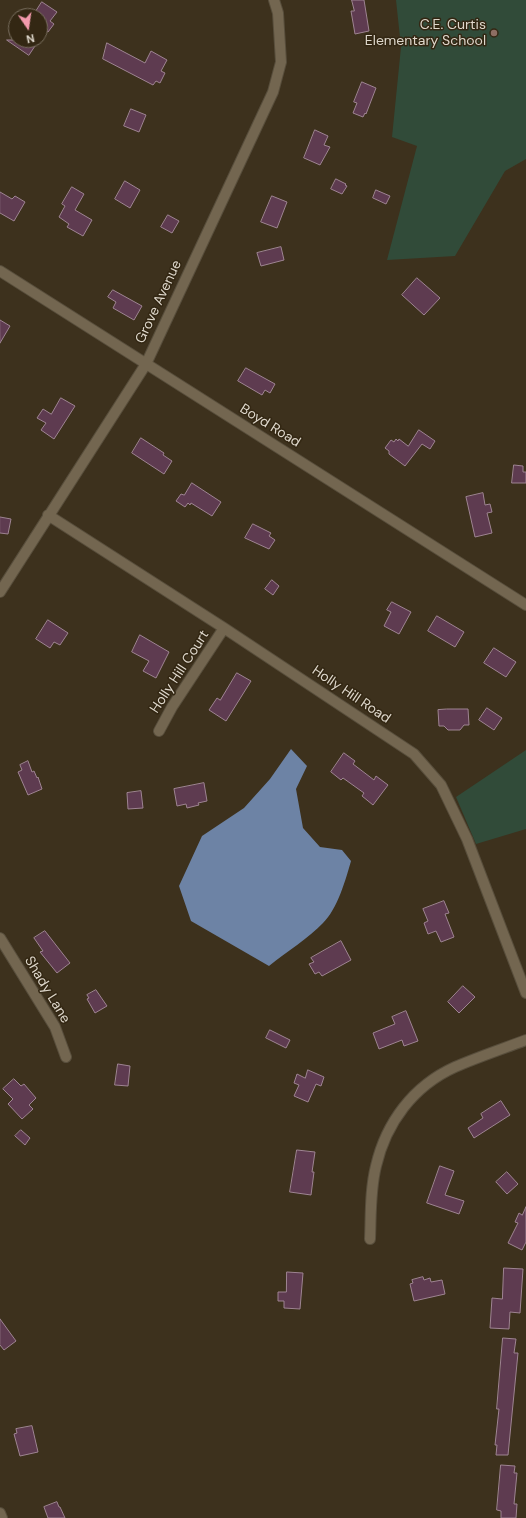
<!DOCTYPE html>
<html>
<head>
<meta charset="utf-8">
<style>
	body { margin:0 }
	#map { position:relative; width:526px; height:1518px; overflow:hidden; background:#3d311d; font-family:"DM Sans",sans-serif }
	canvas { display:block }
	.north { position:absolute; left:8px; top:8px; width:40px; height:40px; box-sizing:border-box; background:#332713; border:1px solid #776d5d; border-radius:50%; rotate:167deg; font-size:11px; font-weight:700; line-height:16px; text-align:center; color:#ded7cb }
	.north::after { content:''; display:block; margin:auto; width:14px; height:18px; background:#f39aac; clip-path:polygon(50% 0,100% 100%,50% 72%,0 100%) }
</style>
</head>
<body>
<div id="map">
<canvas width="526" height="1518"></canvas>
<div class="north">N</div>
</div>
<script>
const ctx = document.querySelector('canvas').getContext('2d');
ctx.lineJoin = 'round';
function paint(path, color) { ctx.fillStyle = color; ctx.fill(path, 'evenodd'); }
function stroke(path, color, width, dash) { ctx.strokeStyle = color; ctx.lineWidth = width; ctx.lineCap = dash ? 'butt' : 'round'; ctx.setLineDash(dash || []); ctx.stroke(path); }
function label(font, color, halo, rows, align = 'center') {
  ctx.font = font + ' "DM Sans",sans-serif'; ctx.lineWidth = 3; ctx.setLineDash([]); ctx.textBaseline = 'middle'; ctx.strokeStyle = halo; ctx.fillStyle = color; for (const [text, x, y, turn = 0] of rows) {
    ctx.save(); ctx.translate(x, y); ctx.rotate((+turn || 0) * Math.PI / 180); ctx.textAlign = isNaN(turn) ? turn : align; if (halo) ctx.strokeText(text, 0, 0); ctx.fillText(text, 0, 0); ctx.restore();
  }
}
const green = new Path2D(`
	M 396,0 L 526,0 L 526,159 L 505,171 L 455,256 L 387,260 L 417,146 L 392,137 L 401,47 Z
	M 526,750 L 526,829 L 476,844 L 456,797 Z`);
const water = new Path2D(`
	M 291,749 L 307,766 L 296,789 L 303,828 L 320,847 L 342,850 L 351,861 C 346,879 337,910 323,923 C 309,938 286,952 269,966 L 191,921 L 179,886 L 202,836 L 244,808 L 270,779 Z`);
const building = new Path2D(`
	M 352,0 L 364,0 L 369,31 L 355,34 L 351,11 L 354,11 Z
	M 42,2 L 57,12 L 50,21 L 54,24 L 48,32 L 40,27 L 40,16 L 33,16 Z
	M 7,40 L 39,40 L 29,55 Z
	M 107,43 L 145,63 L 151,51 L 167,60 L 161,71 L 165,73 L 160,83 L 156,81 L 153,85 L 103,59 Z
	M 362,82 L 376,88 L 366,114 L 365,113 L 363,117 L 353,113 L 357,103 L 354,102 Z
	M 131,109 L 146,115 L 139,132 L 124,126 Z
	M 315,130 L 328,136 L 324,145 L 330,147 L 320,165 L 304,158 Z
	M 336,179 L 346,184 L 345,185 L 347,186 L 342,194 L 331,189 Z
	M 125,181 L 140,190 L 130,208 L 115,199 Z
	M 72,187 L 84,194 L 75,210 L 92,220 L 83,236 L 67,227 L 69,224 L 59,217 L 65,206 L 62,204 Z
	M 376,190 L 390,196 L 386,204 L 373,198 Z
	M 0,192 L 12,199 L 15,196 L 25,202 L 14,221 L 0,213 Z
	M 272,196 L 287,202 L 277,228 L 261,222 Z
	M 168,215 L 179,221 L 172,233 L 161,227 Z
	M 281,247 L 284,260 L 261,266 L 257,253 Z
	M 417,278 L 440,298 L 424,315 L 402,295 Z
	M 113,290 L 142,306 L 134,320 L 113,308 L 116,302 L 108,297 Z
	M 0,320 L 10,326 L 0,343 Z
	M 246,368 L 275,384 L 270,393 L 265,390 L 262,395 L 238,381 Z
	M 61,398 L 75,406 L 54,439 L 41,430 L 46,423 L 37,418 L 43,409 L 51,414 Z
	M 419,430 L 435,441 L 430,449 L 422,444 L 405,466 L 389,454 L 389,451 L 385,448 L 391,440 L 394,442 L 396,439 L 398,441 L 399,439 L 408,446 Z
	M 141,438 L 164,453 L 163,455 L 172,461 L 164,474 L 132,453 Z
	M 514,465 L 523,466 L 523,472 L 526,472 L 526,483 L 512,483 Z
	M 192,483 L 221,502 L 212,516 L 191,503 L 190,505 L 188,503 L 185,507 L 176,501 L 181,494 L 184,495 Z
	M 483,493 L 485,505 L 490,504 L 492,512 L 487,513 L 492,533 L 475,537 L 466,497 Z
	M 0,517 L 11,519 L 8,534 L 0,533 Z
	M 253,524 L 271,533 L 269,536 L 275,540 L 269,549 L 245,538 Z
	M 272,580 L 279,586 L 273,595 L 265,589 Z
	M 392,602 L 411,612 L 399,634 L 384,626 L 391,612 L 387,610 Z
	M 437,616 L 464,632 L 455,647 L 428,631 Z
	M 48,620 L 68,633 L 60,645 L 54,642 L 50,648 L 36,639 Z
	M 140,635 L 169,652 L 156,678 L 143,671 L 149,661 L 132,652 Z
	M 494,648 L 516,662 L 506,677 L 484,663 Z
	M 237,673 L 251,681 L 226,721 L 209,710 L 217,698 L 220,700 Z
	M 487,708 L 502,718 L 494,730 L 479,720 Z
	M 447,709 L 468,709 L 469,725 L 464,725 L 460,730 L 448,730 L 444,726 L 439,726 L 438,710 Z
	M 344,753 L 355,761 L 353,764 L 374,780 L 376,776 L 388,785 L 373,805 L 362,796 L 364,793 L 343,778 L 341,780 L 331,772 Z
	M 28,761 L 32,772 L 34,771 L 37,778 L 38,777 L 42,789 L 28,795 L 18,772 L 22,770 L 20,765 Z
	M 204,783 L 207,801 L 198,803 L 199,805 L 187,808 L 186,804 L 177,806 L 174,789 Z
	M 141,791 L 143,808 L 128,809 L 127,793 Z
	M 444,901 L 449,913 L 445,914 L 454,937 L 441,942 L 436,931 L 428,934 L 424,923 L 428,921 L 423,909 Z
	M 45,931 L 70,963 L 57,973 L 40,952 L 43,951 L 34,938 Z
	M 341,941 L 351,960 L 322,976 L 319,972 L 315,974 L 309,964 L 314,962 L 311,958 Z
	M 463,986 L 475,997 L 459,1013 L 448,1002 Z
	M 96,990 L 107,1006 L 95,1013 L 87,999 L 89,998 L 87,995 Z
	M 406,1011 L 418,1041 L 404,1046 L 402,1040 L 379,1049 L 373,1033 L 395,1024 L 392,1017 Z
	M 270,1030 L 290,1040 L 286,1048 L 266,1038 Z
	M 118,1064 L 130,1066 L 128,1086 L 115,1085 Z
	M 308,1070 L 324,1077 L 321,1086 L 316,1084 L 308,1102 L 294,1096 L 299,1085 L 294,1083 L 297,1074 L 305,1078 Z
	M 14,1079 L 21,1086 L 24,1084 L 36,1098 L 29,1105 L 33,1109 L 22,1119 L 8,1104 L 13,1099 L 3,1089 Z
	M 501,1101 L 510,1115 L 474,1138 L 468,1128 L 483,1118 L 481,1114 Z
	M 21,1130 L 30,1138 L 25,1145 L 15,1136 Z
	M 297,1150 L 315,1152 L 312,1172 L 314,1172 L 311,1195 L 290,1192 Z
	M 440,1166 L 454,1171 L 445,1195 L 464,1201 L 459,1214 L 427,1203 Z
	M 507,1172 L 518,1184 L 507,1194 L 496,1182 Z
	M 526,1207 L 526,1242 L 522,1250 L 508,1243 L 518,1223 L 515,1222 L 519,1213 L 522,1215 Z
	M 504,1268 L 523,1269 L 520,1313 L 510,1312 L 509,1329 L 490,1328 L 492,1298 L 502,1299 Z
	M 287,1272 L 303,1273 L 300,1309 L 284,1308 L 284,1301 L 278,1301 L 278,1292 L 286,1292 Z
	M 423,1277 L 424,1280 L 430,1278 L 431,1282 L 442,1280 L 445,1294 L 414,1301 L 410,1284 L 413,1283 L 412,1280 Z
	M 0,1319 L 16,1341 L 4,1350 L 0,1345 Z
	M 503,1338 L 516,1339 L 514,1353 L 518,1353 L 508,1455 L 496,1455 L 497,1445 L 495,1445 L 499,1409 L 497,1409 Z
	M 32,1426 L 38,1452 L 20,1456 L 14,1434 L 17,1433 L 16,1429 Z
	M 501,1465 L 515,1466 L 514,1473 L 517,1473 L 514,1504 L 517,1504 L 516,1518 L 501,1518 L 501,1511 L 497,1510 Z
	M 57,1502 L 59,1507 L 60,1507 L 65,1518 L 48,1518 L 44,1507 Z`);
const minor = new Path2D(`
	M 0,271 L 526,605
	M 48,515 L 224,628 L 414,754 L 441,785 L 467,839 L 526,993
	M 0,592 L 146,364 L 273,92 L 281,62 L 278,13 L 274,0
	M 159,731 L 172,707 L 224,628
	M 0,938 L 55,1027 L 66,1057
	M 370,1239 C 371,1215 370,1190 376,1166 C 386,1123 413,1086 455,1067 C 478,1057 502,1049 526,1040
	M 0,1513 L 2,1518`);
const markers = [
	[494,33,4,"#8d6e63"]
];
const poiNames = [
	["C.E. Curtis",486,25],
	["Elementary School",486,41]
];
const streetNames = [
	["Grove Avenue",159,302,-65],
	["Boyd Road",270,426,32],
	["Holly Hill Court",180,672,-57],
	["Holly Hill Road",351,695,34],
	["Shady Lane",47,990,59]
];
paint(green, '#314b39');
paint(water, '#6d83a5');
paint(building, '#5e3b50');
stroke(building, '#9e8492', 1);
stroke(minor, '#584e3c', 12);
stroke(minor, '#736650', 10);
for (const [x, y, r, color] of markers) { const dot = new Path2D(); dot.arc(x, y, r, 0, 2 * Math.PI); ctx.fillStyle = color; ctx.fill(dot); stroke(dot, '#332713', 1.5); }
label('14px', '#ded7cb', '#332713', poiNames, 'right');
label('14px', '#ded7cb', '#332713', streetNames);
</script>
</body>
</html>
